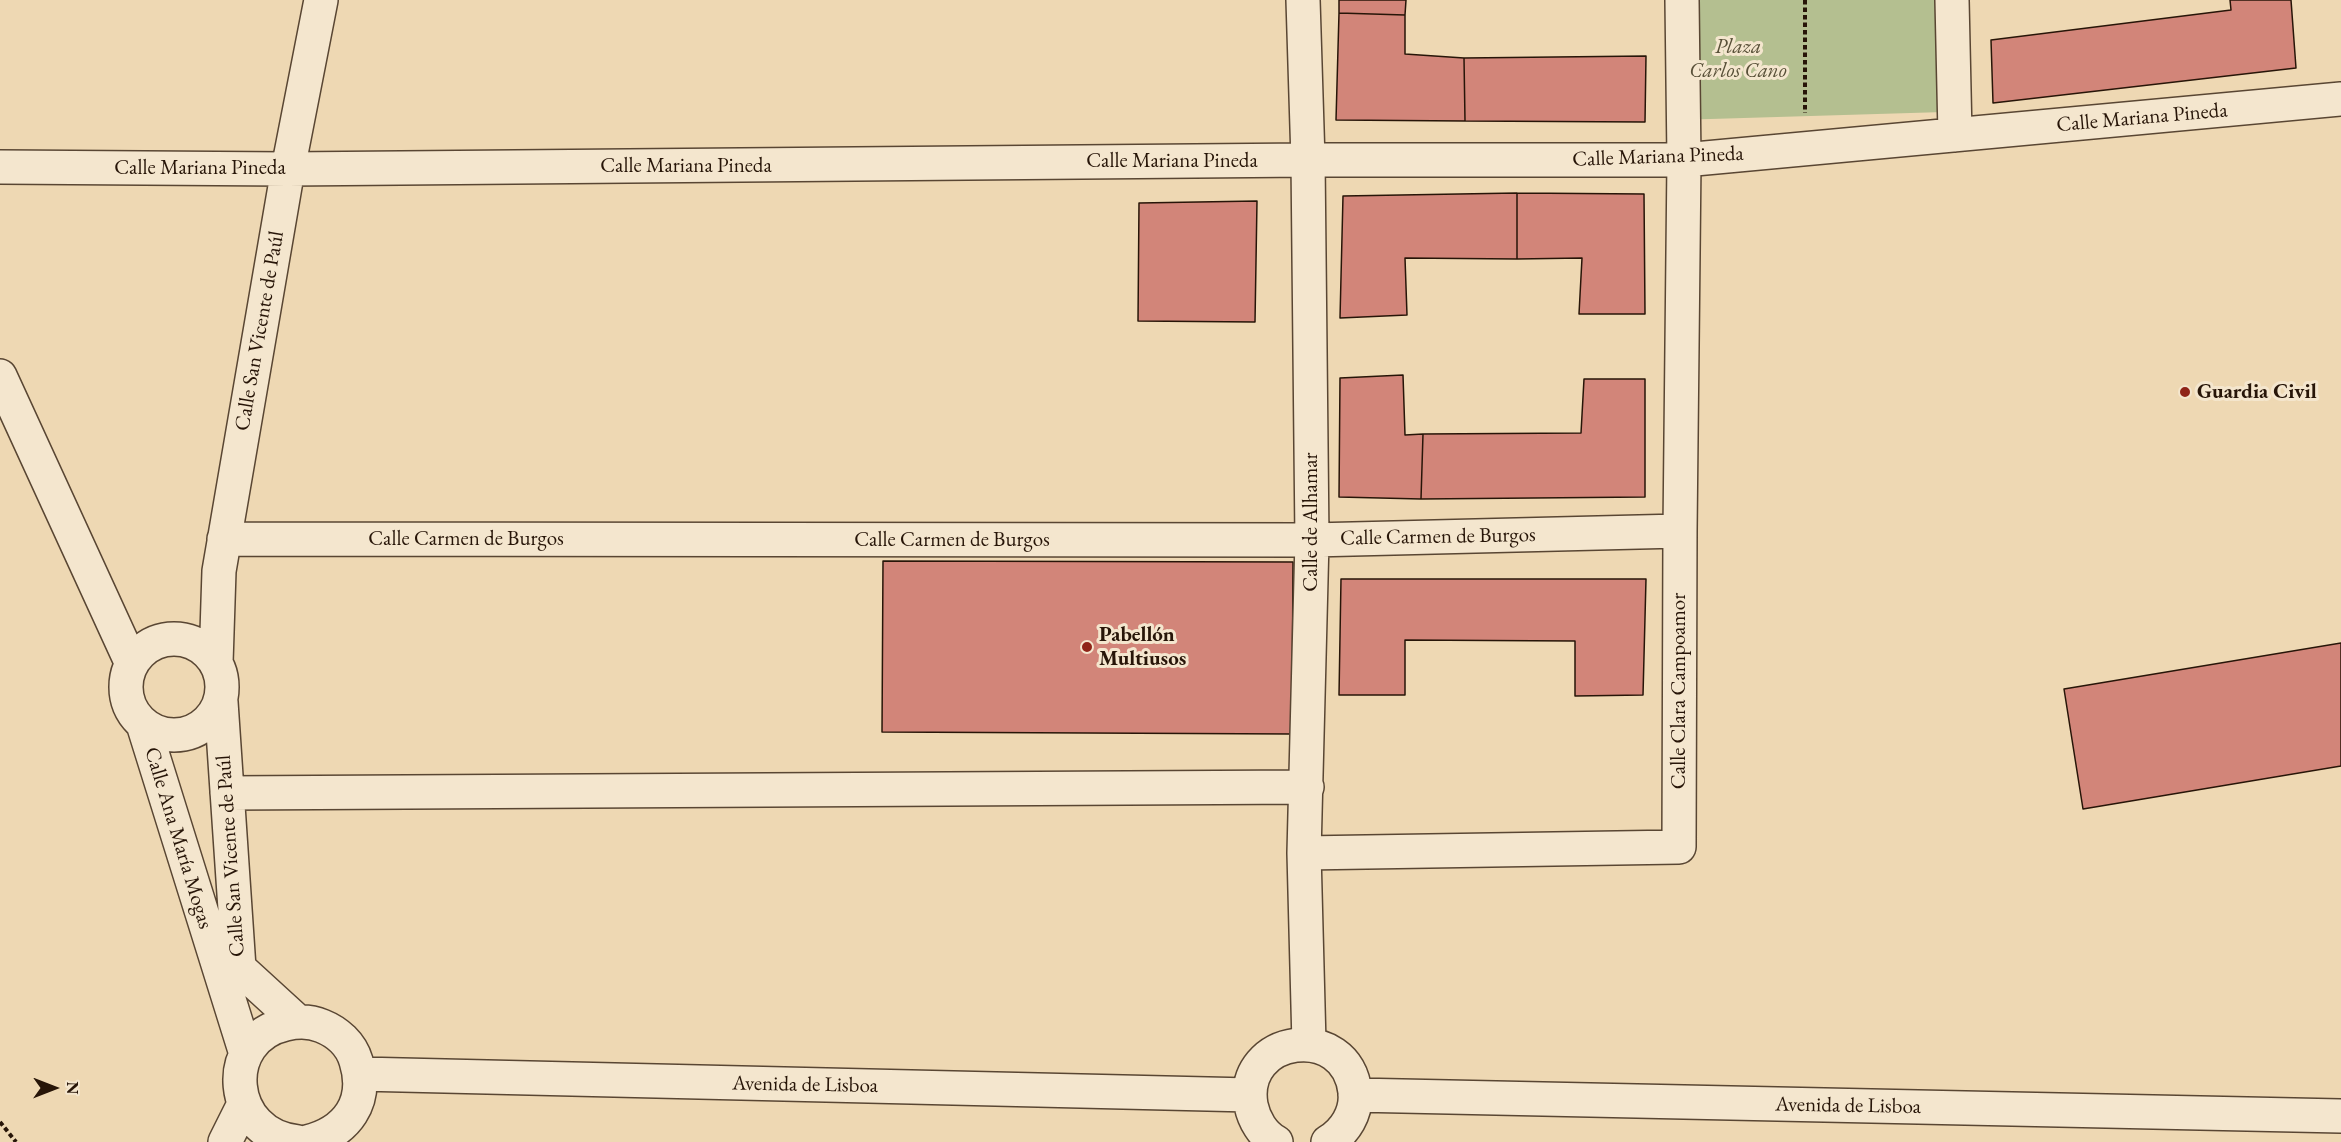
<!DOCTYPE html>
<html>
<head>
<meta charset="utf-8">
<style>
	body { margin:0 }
	#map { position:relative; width:2341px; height:1142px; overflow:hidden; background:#eed8b3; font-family:"EB Garamond",serif }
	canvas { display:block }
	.north { position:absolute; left:24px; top:1058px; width:60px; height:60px; -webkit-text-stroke:4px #f4e6ce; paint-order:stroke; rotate:90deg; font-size:16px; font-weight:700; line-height:24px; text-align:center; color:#271508 }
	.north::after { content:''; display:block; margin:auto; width:21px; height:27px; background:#271508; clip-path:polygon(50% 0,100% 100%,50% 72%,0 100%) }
</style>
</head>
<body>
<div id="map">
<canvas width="2341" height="1142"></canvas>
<div class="north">N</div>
</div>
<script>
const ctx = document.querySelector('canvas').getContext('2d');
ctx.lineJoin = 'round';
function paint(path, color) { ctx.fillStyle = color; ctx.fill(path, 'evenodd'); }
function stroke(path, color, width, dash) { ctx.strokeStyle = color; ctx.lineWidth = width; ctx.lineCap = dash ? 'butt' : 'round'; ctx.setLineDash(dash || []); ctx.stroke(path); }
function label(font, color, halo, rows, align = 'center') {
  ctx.font = font + ' "EB Garamond",serif'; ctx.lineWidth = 6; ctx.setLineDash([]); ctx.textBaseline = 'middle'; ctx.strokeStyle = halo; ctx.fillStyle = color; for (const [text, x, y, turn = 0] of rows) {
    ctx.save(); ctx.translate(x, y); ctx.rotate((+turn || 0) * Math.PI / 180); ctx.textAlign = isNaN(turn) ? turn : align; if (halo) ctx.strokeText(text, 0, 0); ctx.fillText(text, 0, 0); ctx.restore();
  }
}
const green = new Path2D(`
	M 1673,0 L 1941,0 L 1944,112 L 1677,120 Z`);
const building = new Path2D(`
	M 1339,0 L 1406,0 L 1405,15 L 1339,13 Z
	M 2230,0 L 2291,0 L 2296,68 L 1993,103 L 1991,40 L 2231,10 Z
	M 1339,13 L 1405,15 L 1405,54 L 1464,58 L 1465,121 L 1336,120 Z
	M 1646,56 L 1645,122 L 1465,121 L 1464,58 Z
	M 1517,193 L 1517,259 L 1405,258 L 1407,315 L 1340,318 L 1343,196 Z
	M 1517,193 L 1644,194 L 1645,314 L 1579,314 L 1582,258 L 1517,259 Z
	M 1257,201 L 1255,322 L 1138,321 L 1139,203 Z
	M 1403,375 L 1405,435 L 1423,434 L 1421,499 L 1339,497 L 1340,378 Z
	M 1584,379 L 1645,379 L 1645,497 L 1421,499 L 1423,434 L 1581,433 Z
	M 883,561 L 1293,562 L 1292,734 L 882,732 Z
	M 1341,579 L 1646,579 L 1643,695 L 1575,696 L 1575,641 L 1405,640 L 1405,695 L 1339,695 Z
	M 2341,643 L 2341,766 L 2083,809 L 2064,689 Z`);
const path = new Path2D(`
	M 1805,0 L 1805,113
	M 0,1122 L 16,1142`);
const minor = new Path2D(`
	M 1303,0 L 1308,160 L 1312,540 L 1304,853 L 1309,1044
	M 1952,0 L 1955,135
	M 0,167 L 288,169 L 1308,160 L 1684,160 L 2341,99
	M 0,376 L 132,664
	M 224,539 L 1312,540 L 1680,531
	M126 687a48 48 0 1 1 96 0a48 48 0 1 1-96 0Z
	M 216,663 L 219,571 L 288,169 L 321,0
	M 221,702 L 239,968 L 297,1021
	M 143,724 L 246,1054
	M 227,793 L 1307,787
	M 1304,853 L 1679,847 L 1680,531 L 1684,160 L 1682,0
	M 360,1074 L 1250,1095
	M 1355,1095 L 2341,1116
	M 225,1142 L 244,1104
	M 298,1142 C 227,1135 219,1039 286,1024 C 299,1021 310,1021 322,1026 C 337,1032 351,1044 356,1061 C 369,1102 347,1132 307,1142
	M 1276,1142 C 1263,1135 1254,1120 1251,1105 C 1239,1035 1347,1020 1355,1092 C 1357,1113 1345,1132 1328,1142`);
const markers = [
	[2185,392,6,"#8f2418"],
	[1087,647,6,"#8f2418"]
];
const parkNames = [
	["Plaza",1738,47],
	["Carlos Cano",1738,71]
];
const streetNames = [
	["Calle Mariana Pineda",2142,118,-5],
	["Calle Mariana Pineda",1658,157,-2],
	["Calle Mariana Pineda",1172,161],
	["Calle Mariana Pineda",686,166],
	["Calle Mariana Pineda",200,168],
	["Calle San Vicente de Paúl",260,331,-80],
	["Calle de Alhamar",1311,522,-90],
	["Calle Carmen de Burgos",1438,537,-1],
	["Calle Carmen de Burgos",466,539],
	["Calle Carmen de Burgos",952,540],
	["Calle Clara Campoamor",1679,691,-90],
	["Calle Ana María Mogas",178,838,73],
	["Calle San Vicente de Paúl",231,856,-94],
	["Avenida de Lisboa",805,1085,1],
	["Avenida de Lisboa",1848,1106,1]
];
const poiNames = [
	["Guardia Civil",2197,392],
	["Pabellón",1099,635],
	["Multiusos",1099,659]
];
paint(green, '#b4bf90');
paint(building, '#d28579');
stroke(building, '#271508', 1.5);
stroke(minor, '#594633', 36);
stroke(path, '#271508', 4, [4.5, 3]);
stroke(minor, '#f4e6ce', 33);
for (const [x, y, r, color] of markers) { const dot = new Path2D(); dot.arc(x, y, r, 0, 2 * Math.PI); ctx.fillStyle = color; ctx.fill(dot); stroke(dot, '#f4e6ce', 2); }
label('italic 21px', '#585038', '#f4e6ce', parkNames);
label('21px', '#271508', '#f4e6ce', streetNames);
label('bold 21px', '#271508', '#f4e6ce', poiNames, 'left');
</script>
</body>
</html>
